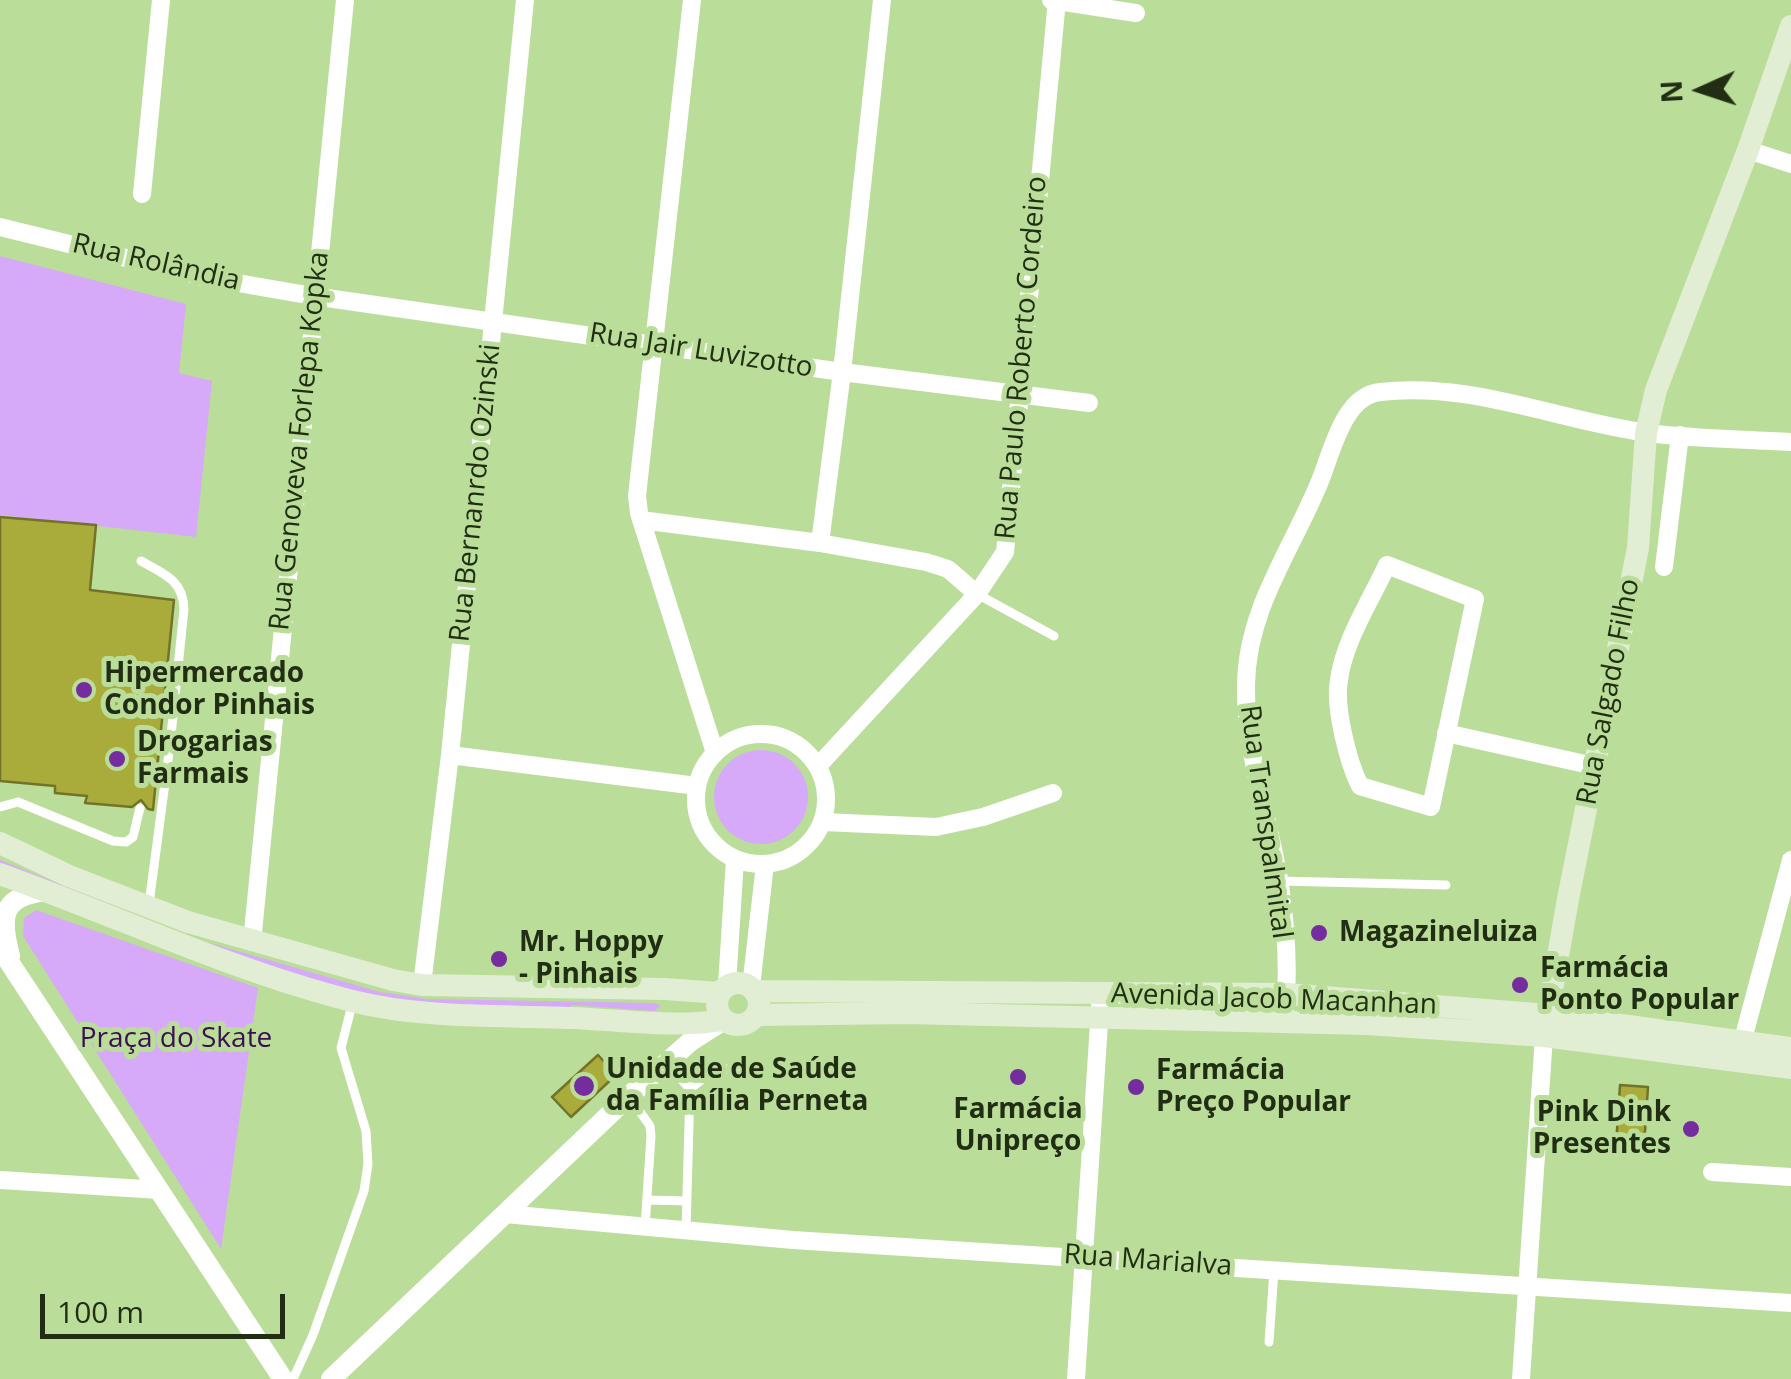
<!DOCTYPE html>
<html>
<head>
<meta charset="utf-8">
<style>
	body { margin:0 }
	#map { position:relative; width:1791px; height:1379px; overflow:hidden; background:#badd99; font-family:"Open Sans",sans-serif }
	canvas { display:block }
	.north { position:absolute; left:1651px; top:40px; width:100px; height:100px; -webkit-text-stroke:8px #badd99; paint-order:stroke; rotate:267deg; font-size:28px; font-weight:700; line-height:40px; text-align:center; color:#212e13 }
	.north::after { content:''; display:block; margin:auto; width:35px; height:45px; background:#212e13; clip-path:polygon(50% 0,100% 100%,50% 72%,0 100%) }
	.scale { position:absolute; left:40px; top:1294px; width:245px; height:45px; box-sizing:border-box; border:5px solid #212e13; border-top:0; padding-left:12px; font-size:30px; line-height:35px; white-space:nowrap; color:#212e13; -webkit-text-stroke:8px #badd99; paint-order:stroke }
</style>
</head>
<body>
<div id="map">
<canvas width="1791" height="1379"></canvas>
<div class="north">N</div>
<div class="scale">100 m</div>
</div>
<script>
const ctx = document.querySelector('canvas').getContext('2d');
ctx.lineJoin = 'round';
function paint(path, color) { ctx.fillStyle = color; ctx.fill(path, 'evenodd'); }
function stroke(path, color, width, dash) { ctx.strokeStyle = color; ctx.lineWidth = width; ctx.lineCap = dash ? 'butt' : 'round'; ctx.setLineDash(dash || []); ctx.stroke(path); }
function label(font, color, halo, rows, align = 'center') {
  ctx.font = font + ' "Open Sans",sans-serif'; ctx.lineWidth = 10; ctx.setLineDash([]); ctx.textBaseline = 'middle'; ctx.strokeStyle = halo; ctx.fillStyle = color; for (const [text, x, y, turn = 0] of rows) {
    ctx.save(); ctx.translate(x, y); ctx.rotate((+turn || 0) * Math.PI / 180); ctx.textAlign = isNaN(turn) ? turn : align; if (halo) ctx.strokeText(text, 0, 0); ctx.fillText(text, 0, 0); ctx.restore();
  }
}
const green = new Path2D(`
	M 0,256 L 186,304 L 179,373 L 212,381 L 196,537 L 0,515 Z
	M714 797a47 47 0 1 1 94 0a47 47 0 1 1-94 0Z
	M 0,860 L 192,938 L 380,992 L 427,999 L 655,1003 L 661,1006 L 654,1011 L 573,1005 L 566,1009 L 398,1003 L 250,962 L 0,868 Z
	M 36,910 L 258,988 L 221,1249 L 23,936 L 24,918 Z`);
const building = new Path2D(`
	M 0,517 L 96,525 L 90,590 L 174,600 L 153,810 L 148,809 L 141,800 L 132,807 L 85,803 L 87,796 L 55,793 L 55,786 L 0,781 Z
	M 598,1055 L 616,1075 L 571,1117 L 552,1097 Z
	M 1620,1085 L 1648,1087 L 1644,1147 L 1616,1145 Z`);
const service = new Path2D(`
	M 141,561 C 164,574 183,580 184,609 L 170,745 L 149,904
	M 977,594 L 1054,636
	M 0,807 L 18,802 L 113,841 L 126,842 L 133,837 L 140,808
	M 1279,881 L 1446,885
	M 666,1063 L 690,1089 L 686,1230
	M 690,1089 L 715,1069 L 755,1069
	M 629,1096 L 650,1126 L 651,1136 L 645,1227
	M 647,1200 L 687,1201
	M 1269,1342 L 1274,1270
	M 293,1379 L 313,1335 L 364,1191 L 368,1164 L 366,1131 L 341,1048 L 353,1001`);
const minor = new Path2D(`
	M 692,0 L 637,496 L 639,513 L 715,753
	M 1051,0 L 1136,13
	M 1748,150 L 1791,164
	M 142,194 L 161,0
	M 0,227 L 203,277 L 313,296 L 842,372 L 1089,403
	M 641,520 L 820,543 L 926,562 L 948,569 L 977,594
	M 820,543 L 842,372 L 882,0
	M 1387,565 L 1475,599 L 1431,807 L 1360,786 C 1348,762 1334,707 1339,680 C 1344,641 1371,600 1387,565 Z
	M 1664,567 L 1680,435
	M 1446,733 L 1594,766
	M696 799a65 65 0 1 1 130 0a65 65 0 1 1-130 0Z
	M 450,755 L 697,786
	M 818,766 L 977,594 L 1005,552 L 1057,0
	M 823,822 L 936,827 L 983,817 L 1053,793
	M 252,942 L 345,0
	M 422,985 L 450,755 L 525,0
	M 727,985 L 735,859
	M 751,987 L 765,864
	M 1283,1022 C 1290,977 1286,924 1279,879 C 1268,815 1245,751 1246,685 C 1247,608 1292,550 1320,481 C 1332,452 1343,396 1380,392 C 1471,381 1559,421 1648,433 C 1695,439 1744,439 1791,442
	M 1742,1043 L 1791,860
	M 1712,1172 L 1791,1177
	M 0,1180 L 160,1190
	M 505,1214 L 793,1240 L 1791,1303
	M 1076,1379 L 1101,992
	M 1521,1379 L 1544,1036`);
const tertiary = new Path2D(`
	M 0,948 L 283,1379
	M 10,956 C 0,917 0,897 45,891
	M 331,1379 L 629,1096 L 691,1041 L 724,1020`);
const secondary = new Path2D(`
	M 0,843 L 69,876 L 188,922 L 393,980 L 422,985 L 665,989 L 720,993
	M 0,874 C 117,916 230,970 352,1001 C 424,1019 498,1015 572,1018 C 623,1020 673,1028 724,1020
	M717 1004a21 21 0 1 1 42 0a21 21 0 1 1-42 0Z
	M 755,991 L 1287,994 L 1548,1015 L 1791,1048
	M 756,1015 L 906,1013 L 1367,1024 L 1544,1036 L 1791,1068
	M 1544,1036 L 1568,899 L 1638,548 L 1646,433 L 1656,390 L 1748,150 L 1791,26`);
const markers = [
	[84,690,10,"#752c9e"],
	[117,759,10,"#752c9e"],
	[1319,933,10,"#752c9e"],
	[499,959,10,"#752c9e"],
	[1520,985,10,"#752c9e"],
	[1018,1077,10,"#752c9e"],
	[584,1086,12,"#752c9e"],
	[1136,1087,10,"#752c9e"],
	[1691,1129,10,"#752c9e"]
];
const streetNames = [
	["Rua Rolândia",156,263,13],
	["Rua Jair Luvizotto",701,351,9],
	["Rua Paulo Roberto Cordeiro",1022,358,-85],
	["Rua Genoveva Forlepa Kopka",300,441,-84],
	["Rua Bernanrdo Ozinski",476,493,-84],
	["Rua Salgado Filho",1609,692,-79],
	["Rua Transpalmital",1265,822,82],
	["Avenida Jacob Macanhan",1274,1000,2],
	["Rua Marialva",1148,1261,4]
];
const poiNames = [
	["Hipermercado",104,674],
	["Condor Pinhais",104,706],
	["Drogarias",137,743],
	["Farmais",137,775],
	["Magazineluiza",1339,933],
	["Mr. Hoppy",519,943],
	["- Pinhais",519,975],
	["Farmácia",1540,969],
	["Ponto Popular",1540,1001],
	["Unidade de Saúde",606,1070],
	["da Família Perneta",606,1102],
	["Farmácia",1156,1071],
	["Preço Popular",1156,1103],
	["Farmácia",1018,1110,"center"],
	["Unipreço",1018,1142,"center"],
	["Pink Dink",1671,1113,"right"],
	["Presentes",1671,1145,"right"]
];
const parkNames = [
	["Praça do Skate",176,1039]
];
paint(green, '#d7aaf9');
paint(building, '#a9ab3a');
stroke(building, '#727328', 2.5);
stroke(service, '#fff', 9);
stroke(minor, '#fff', 18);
stroke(tertiary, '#fff', 20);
stroke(secondary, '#e1eed3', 22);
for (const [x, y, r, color] of markers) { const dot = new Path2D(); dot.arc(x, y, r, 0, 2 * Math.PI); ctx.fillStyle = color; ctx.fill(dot); stroke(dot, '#badd99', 4); }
label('28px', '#212e13', '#badd99', streetNames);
label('bold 28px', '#212e13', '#badd99', poiNames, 'left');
label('28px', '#3b0f53', '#badd99', parkNames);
</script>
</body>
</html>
